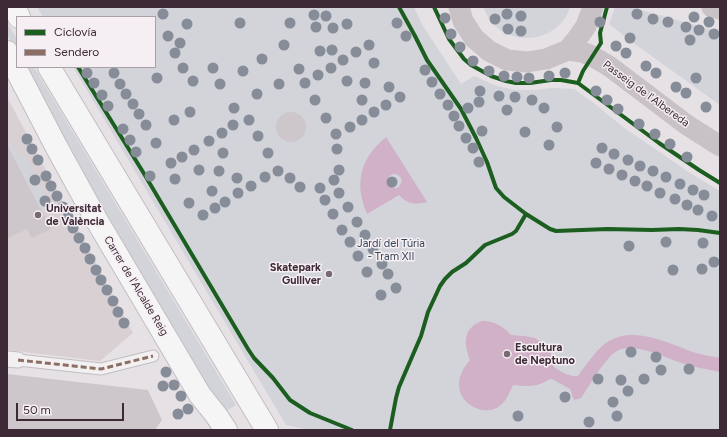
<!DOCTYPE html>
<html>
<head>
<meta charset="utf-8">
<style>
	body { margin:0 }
	#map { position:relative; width:727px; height:437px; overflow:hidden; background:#e6e1e4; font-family:Figtree,sans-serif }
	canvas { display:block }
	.frame { position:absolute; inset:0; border:8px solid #3e2936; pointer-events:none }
	.legend { position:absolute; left:16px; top:16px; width:140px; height:52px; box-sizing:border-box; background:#f5eff3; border:1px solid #aca0a7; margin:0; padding:5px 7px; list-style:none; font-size:12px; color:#3e2936 }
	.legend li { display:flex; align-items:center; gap:8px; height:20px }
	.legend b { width:20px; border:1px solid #aca0a7 }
	.scale { position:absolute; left:16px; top:403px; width:108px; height:18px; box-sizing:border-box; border:2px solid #3e2936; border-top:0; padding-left:5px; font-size:12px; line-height:14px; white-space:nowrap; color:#3e2936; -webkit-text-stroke:3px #f5eff3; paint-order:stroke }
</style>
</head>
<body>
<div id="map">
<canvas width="727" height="437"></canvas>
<div class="frame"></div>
<ul class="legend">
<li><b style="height:5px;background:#1b5e20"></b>Ciclovía</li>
<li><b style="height:5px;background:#8d6e63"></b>Sendero</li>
</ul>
<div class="scale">50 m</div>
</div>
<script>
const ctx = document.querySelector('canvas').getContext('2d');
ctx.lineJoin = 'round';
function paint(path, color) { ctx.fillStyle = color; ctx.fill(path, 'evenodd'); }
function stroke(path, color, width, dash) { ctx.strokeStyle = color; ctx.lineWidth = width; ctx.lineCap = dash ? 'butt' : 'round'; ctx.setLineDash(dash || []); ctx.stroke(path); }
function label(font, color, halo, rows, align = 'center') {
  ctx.font = font + ' Figtree,sans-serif'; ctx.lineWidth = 3; ctx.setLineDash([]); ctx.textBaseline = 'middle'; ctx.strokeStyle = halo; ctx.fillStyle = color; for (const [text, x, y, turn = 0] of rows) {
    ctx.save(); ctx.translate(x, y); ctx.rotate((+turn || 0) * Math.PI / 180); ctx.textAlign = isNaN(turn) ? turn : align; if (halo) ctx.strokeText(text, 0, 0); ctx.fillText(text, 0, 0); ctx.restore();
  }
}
const built = new Path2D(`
	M 7,97 L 133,333 L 100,361 L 7,350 Z`);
const green = new Path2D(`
	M 37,7 L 414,7 L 423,26 L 461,84 L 474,76 L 497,86 L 515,90 L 533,90 L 553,88 L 574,89 L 595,104 L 623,127 L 690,173 L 720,191 L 720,430 L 309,430 L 286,425 L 73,67 L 155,67 L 155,17 L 43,17 Z
	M 483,7 L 570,7 C 561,37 524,47 499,29 C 491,24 487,15 483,7 Z
	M 615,7 L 630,7 L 720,32 L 720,105 L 632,42 L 609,24 Z
	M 7,22 L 17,39 L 17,54 L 7,35 Z
	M 24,67 L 34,67 L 236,405 L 226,411 L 215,401 L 148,292 Z
	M 13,142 L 20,155 L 25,156 L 52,208 L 42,213 L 7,145 Z`);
const water = new Path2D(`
	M 386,137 L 427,202 C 415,205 407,204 399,195 L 367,214 C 354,182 360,159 386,137 ZM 393,174 C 402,174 405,183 397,188 C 386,188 383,179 393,174 Z
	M 482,321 C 494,321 503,326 511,335 L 524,336 L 535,338 L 544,344 L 550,351 L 554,367 C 561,372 570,377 578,376 C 586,365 598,347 609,341 C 636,326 667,343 693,352 C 702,355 711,356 720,358 L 720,372 C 707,369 694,367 681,363 C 663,357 637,343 619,350 C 606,355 589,387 581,398 L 574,400 L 570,389 L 552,379 C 547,379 545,383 540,384 C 532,387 521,386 513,385 C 510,392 507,399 502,404 C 487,419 459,405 459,385 C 459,375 464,367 470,360 C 466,349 462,335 473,326 C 475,324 479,322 482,321 Z`);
const building = new Path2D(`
	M276 127a15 15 0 1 1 30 0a15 15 0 1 1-30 0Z
	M 7,145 L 51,229 L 32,238 L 27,229 L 7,239 Z
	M 7,374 L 148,390 L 162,420 L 155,430 L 7,430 Z`);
const pedestrian = new Path2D(`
	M 18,360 L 101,369 L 153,356`);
const minor = new Path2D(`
	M 7,359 L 18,360`);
const secondary = new Path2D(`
	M 459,7 L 463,21 L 474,38 L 489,51 L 507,60 L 527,62 L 546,59 L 568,50 L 577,39 L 586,26 L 593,7
	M 712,7 L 720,9
	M 568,50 L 582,52 L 592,56 L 609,66 L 687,125 L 720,146`);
const primary = new Path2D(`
	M 14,7 L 19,17
	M 7,52 L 57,148 L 96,219 L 200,395 L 216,415 L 226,430
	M 49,67 L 267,430`);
const quiet = new Path2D(`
	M 18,360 L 101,369 L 153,356`);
const cycleway = new Path2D(`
	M 399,7 L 415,36 L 427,60 L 461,109 L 476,138 L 487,162 L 496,188 L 504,197 L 526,214 L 550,229 L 556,231 L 608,229 L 652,230 L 679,229 L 698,230 L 720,233
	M 434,7 L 449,39 L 464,59 L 471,65 L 491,76 L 506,81 L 516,83 L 530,83 L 551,80 L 561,80 L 578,83 L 659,143 L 699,170 L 720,183
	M 78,67 L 143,172 L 248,349 L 254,358 L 273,378 L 290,400 L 310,413 L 352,430
	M 578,83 L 583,71 L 601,43 L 600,33 L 607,7
	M 390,430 L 396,398 L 399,387 L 421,336 L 428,312 L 440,286 L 445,279 L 452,272 L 466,263 L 485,245 L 512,234 L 516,231 L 526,214`);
const trees = [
	[163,14],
	[507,14],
	[637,14],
	[314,15],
	[326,16],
	[521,16],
	[694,17],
	[445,18],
	[495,19],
	[653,19],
	[600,22],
	[668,22],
	[709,22],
	[240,23],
	[290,23],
	[397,23],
	[187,24],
	[347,24],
	[316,27],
	[686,27],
	[333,28],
	[508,29],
	[699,30],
	[521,31],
	[451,34],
	[714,34],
	[168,36],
	[406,36],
	[630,38],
	[690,40],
	[180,43],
	[284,45],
	[369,45],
	[616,46],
	[460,47],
	[332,50],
	[320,51],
	[356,52],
	[175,53],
	[626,53],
	[262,59],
	[343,60],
	[473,61],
	[374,63],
	[646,66],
	[183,68],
	[213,68],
	[331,68],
	[299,69],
	[425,70],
	[243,71],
	[489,71],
	[87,73],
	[114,73],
	[565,73],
	[656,73],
	[318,75],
	[504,76],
	[549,76],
	[517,77],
	[157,78],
	[529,78],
	[696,78],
	[193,81],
	[347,81],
	[432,82],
	[94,83],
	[305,83],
	[365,83],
	[120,84],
	[220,84],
	[279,84],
	[389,87],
	[676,87],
	[480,91],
	[596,91],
	[686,93],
	[126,94],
	[257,94],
	[440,94],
	[102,95],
	[499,96],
	[400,97],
	[515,97],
	[315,100],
	[362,100],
	[532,100],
	[607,100],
	[479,102],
	[133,104],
	[386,105],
	[448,105],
	[108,106],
	[706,107],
	[234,108],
	[468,108],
	[544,108],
	[618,109],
	[507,110],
	[190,112],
	[374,112],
	[139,114],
	[454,116],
	[326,118],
	[174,120],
	[249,120],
	[362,120],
	[639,124],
	[146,125],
	[233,125],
	[459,126],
	[350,127],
	[557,127],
	[123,129],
	[482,131],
	[525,132],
	[222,133],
	[336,134],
	[655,134],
	[258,136],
	[466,138],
	[27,139],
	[130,140],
	[209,141],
	[156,143],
	[670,144],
	[549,145],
	[473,148],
	[602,148],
	[32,149],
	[337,149],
	[194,150],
	[136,152],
	[223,153],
	[268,153],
	[614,154],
	[182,157],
	[687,157],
	[38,160],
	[628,160],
	[479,162],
	[171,163],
	[596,163],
	[640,166],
	[609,169],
	[199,170],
	[339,170],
	[219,171],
	[278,171],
	[653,171],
	[622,175],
	[46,176],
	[150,176],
	[265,177],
	[666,177],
	[237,178],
	[290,178],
	[175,179],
	[35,180],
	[334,180],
	[635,181],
	[392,182],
	[680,184],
	[51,186],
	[251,186],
	[647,186],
	[300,187],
	[320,188],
	[693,190],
	[212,191],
	[238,193],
	[339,193],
	[660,193],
	[704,195],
	[57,196],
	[675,199],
	[325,200],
	[45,201],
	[225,202],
	[189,203],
	[687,205],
	[63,207],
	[348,207],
	[215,208],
	[698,210],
	[333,214],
	[203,215],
	[712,216],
	[68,217],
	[357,222],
	[73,228],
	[342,230],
	[365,235],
	[79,238],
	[350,242],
	[666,242],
	[703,243],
	[629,246],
	[85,248],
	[373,249],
	[358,256],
	[90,259],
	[714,262],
	[382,264],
	[702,269],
	[96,270],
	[673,270],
	[367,272],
	[388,274],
	[101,280],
	[396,288],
	[107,290],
	[381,295],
	[113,301],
	[118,312],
	[124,323],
	[631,352],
	[656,357],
	[689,369],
	[661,370],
	[166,372],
	[598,379],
	[644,379],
	[621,380],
	[174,385],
	[163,386],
	[628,391],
	[181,396],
	[565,397],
	[613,402],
	[188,409],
	[178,414],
	[518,416],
	[617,416],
	[589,422]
];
const markers = [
	[38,215,4,"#796973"],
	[329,274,4,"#796973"],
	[507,354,4,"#796973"]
];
const streetNames = [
	["Passeig de l'Albereda",646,94,36],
	["Carrer de l'Alcalde Reig",136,286,59]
];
const poiNames = [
	["Universitat",46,209],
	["de València",46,222],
	["Skatepark",321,268,"right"],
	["Gulliver",321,281,"right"],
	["Escultura",515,348],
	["de Neptuno",515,361]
];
const parkNames = [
	["Jardí del Túria",391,244],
	["- Tram XII",391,257]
];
paint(built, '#d9d0d4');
paint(green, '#d2d4da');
paint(water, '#d0b1c7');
paint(building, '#cdc7cb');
stroke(pedestrian, '#c2bdc0', 13);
stroke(minor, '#c2bdc0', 17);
stroke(primary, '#c3bec1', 24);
stroke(pedestrian, '#f3f0f2', 11);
stroke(minor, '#f3f0f2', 15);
stroke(secondary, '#c8c2c7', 21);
stroke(primary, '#f6f5f6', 22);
stroke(quiet, '#8d6e63', 3, [6, 3]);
stroke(cycleway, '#1b5e20', 4);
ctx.fillStyle = '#868c98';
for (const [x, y] of trees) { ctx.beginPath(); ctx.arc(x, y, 5.5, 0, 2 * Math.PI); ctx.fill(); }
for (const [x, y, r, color] of markers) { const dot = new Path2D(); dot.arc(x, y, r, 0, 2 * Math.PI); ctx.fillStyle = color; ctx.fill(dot); stroke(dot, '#f5eff3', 1.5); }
label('11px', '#3e2936', '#f5eff3', streetNames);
label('bold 11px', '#3e2936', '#f5eff3', poiNames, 'left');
label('11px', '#374659', '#f5eff3', parkNames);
</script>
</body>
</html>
